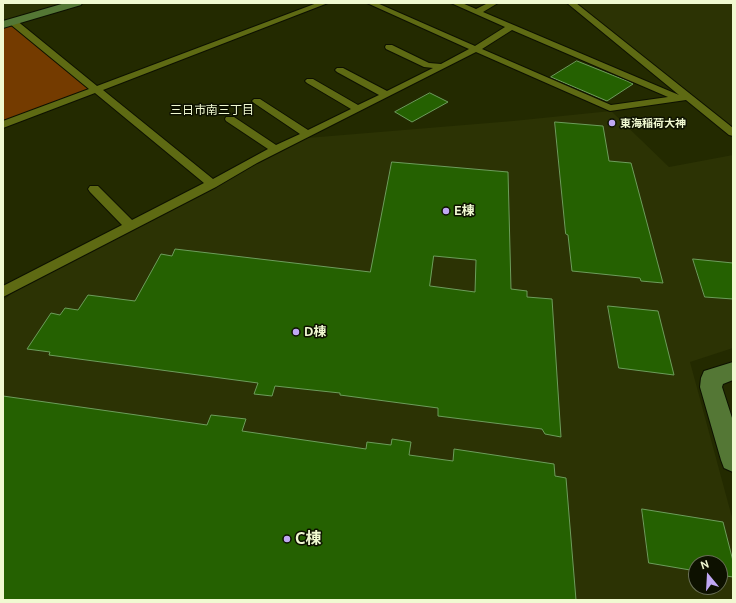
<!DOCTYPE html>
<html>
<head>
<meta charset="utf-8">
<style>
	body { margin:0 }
	#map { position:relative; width:736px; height:603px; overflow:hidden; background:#232a00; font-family:Ubuntu,sans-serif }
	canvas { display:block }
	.frame { position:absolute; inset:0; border:4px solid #f0f9d1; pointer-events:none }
	.north { position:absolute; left:688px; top:555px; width:40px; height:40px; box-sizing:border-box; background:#0d1100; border:1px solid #686e54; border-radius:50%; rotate:342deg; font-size:11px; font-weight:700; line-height:16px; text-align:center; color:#f0f9d1 }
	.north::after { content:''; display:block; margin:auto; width:14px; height:18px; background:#c0a8f4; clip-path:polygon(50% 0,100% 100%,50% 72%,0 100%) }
</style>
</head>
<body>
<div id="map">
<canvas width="736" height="603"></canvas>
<div class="frame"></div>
<div class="north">N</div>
</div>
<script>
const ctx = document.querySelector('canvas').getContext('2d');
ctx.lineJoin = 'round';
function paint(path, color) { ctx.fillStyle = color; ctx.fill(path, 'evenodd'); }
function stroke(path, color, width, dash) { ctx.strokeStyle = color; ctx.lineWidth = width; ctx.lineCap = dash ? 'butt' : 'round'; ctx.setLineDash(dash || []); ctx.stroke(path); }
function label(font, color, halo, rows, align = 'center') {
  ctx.font = font + ' Ubuntu,"Noto Sans JP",sans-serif'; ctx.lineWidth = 3; ctx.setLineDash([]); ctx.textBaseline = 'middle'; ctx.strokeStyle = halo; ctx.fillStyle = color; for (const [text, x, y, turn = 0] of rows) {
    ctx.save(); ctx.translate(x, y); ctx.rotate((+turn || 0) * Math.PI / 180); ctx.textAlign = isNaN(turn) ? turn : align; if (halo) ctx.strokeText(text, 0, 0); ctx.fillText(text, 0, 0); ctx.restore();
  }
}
const built = new Path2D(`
	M 3,3 L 64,3 L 3,21 Z
	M 575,3 L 733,3 L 733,127 Z
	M 611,111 L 669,167 L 733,155 L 733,348 L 690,362 L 733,521 L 733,600 L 3,600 L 3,301 L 20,286 L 307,138 L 513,121 ZM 696,563 L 720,563 L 720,587 L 696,587 Z`);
const green = new Path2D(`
	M 12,25 L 92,90 L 3,123 L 3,28 Z`);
const building = new Path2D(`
	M 577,61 L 627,81 L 633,84 L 607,101 L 551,77 Z
	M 430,93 L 448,102 L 412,122 L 395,112 Z
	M 555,122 L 603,126 L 609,161 L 631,163 L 663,283 L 641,281 L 640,278 L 572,271 L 568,235 L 566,234 Z
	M 392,162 L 508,172 L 511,289 L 527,291 L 527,297 L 552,299 L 561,437 L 545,434 L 542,429 L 438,416 L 438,408 L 340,395 L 340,393 L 275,386 L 272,396 L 254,394 L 258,383 L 49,355 L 50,352 L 27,349 L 51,313 L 60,315 L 65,308 L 78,310 L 88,295 L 135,301 L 161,254 L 172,256 L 175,249 L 370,272 ZM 434,256 L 476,260 L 475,292 L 430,286 Z
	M 693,259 L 733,263 L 733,299 L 705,297 Z
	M 608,306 L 658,311 L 674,375 L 619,368 Z
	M 3,396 L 207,425 L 211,415 L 246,419 L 242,431 L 366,449 L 367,442 L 391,445 L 392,439 L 411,442 L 409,455 L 453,461 L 454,449 L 554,464 L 555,476 L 566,478 L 576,600 L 3,600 Z
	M 642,509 L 723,522 L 733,561 L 733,577 L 720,575 L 720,563 L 696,563 L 696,571 L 649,563 Z`);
const street = new Path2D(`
	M 317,3 L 328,3 L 103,90 L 213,179 L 268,149 L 226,121 L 225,119 L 226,117 L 234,117 L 276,145 L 300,134 L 254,103 L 252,101 L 254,99 L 260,99 L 308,130 L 351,109 L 307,83 L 305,81 L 307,79 L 313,79 L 358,105 L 379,95 L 337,72 L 335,70 L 337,68 L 343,68 L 387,91 L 433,68 L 424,67 L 386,49 L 385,47 L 386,45 L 392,45 L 429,63 L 441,64 L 469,49 L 367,3 L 377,3 L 475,46 L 505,27 L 451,3 L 462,3 L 476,9 L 488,3 L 498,3 L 483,12 L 679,95 L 567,3 L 576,3 L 733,128 L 733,136 L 729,135 L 686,100 L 610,111 L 476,52 L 257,163 L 216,187 L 3,297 L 3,286 L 122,225 L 90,192 L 88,189 L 90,186 L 98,186 L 132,220 L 204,183 L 95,93 L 3,128 L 3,121 L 89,89 L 10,24 L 10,20 L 16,20 L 97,86 ZM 512,30 L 668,97 L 611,105 L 482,49 Z`);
const secondary = new Path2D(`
	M 65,3 L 82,3 L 81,5 L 3,28 L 3,21 Z
	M 733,362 L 733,380 L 723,384 L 722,387 L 733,421 L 733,472 L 724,468 L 721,460 L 700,387 L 701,378 L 704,371 Z`);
const markers = [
	[612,123,4,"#c0a8f4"],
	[446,211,4,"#c0a8f4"],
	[296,332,4,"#c0a8f4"],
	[287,539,4,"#c0a8f4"]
];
const farPoinames = [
	["東海稲荷大神",620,123]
];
const farNeighbourhoodnames = [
	["三日市南三丁目",212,110]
];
const poiNames = [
	["E棟",454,211],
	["D棟",304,332]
];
const nearPoinames = [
	["C棟",295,539]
];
paint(built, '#2c3304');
paint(green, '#743b00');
paint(building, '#256101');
stroke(building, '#6c9d5b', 1);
stroke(street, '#0d1100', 2);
stroke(secondary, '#0d1100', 2);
paint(street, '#5e6a13');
paint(secondary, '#547735');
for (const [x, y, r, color] of markers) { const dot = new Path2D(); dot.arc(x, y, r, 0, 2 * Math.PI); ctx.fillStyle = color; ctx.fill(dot); stroke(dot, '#0d1100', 1.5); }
label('bold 11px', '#f0f9d1', '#0d1100', farPoinames, 'left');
label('12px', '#f0f9d1', '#0d1100', farNeighbourhoodnames);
label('bold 13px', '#f0f9d1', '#0d1100', poiNames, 'left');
label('bold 16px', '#f0f9d1', '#0d1100', nearPoinames, 'left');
</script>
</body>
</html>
